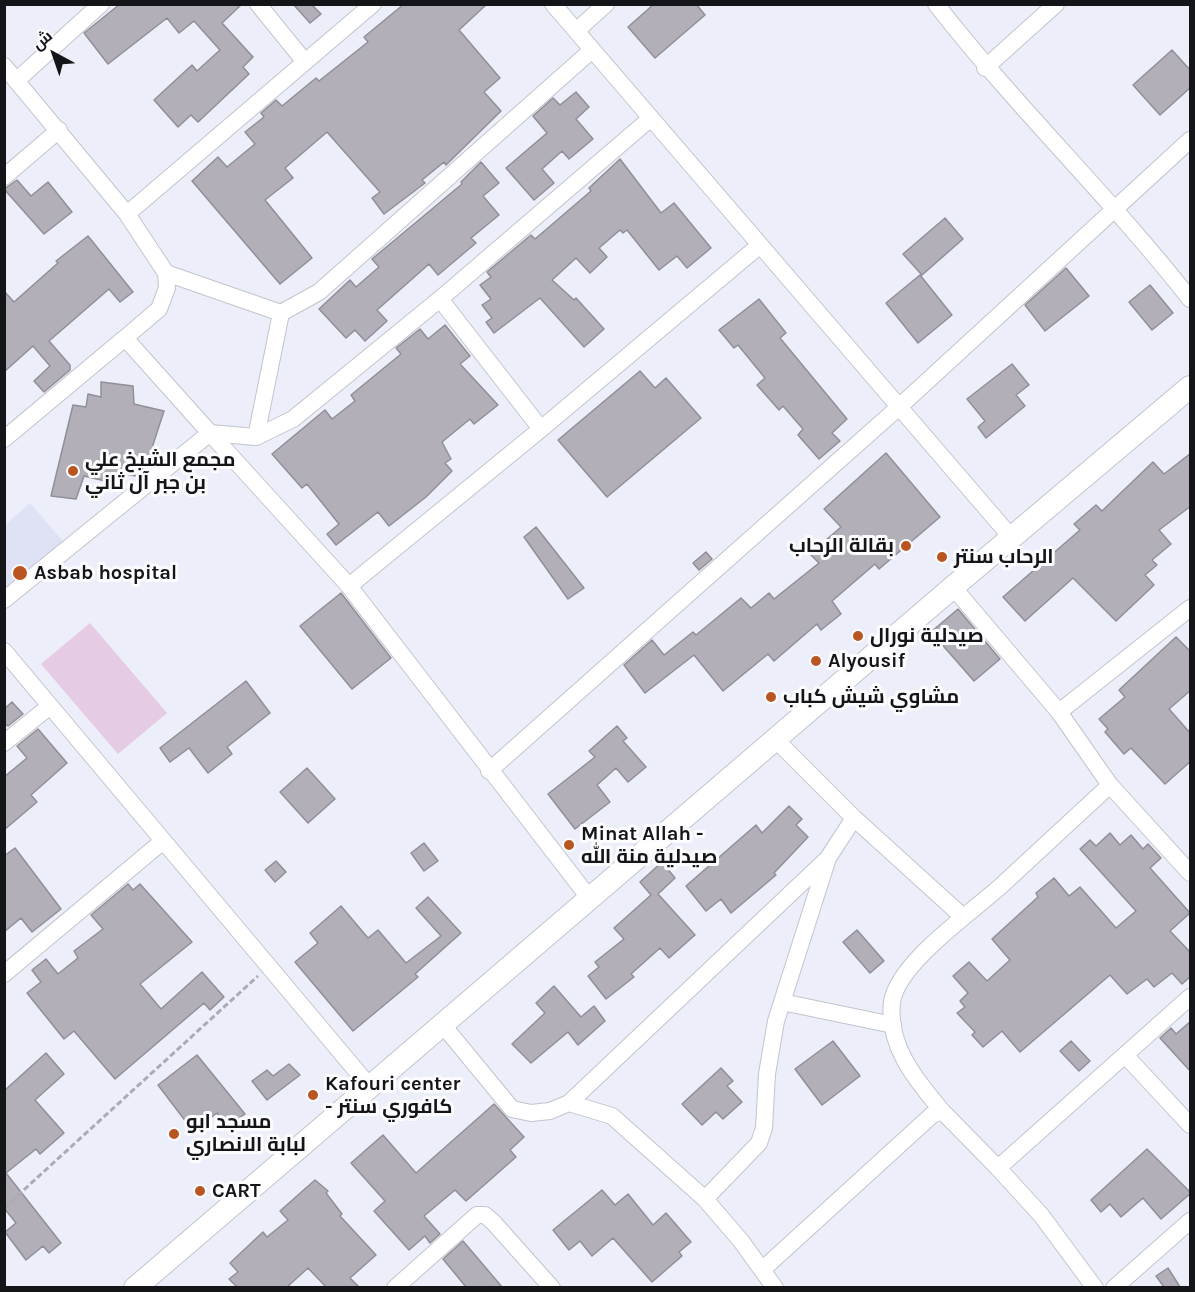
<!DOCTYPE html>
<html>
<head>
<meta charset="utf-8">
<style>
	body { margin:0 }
	#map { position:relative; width:1195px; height:1292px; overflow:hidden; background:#eceef9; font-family:Karla,Cairo,sans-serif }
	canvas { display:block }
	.frame { position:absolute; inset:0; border:6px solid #141518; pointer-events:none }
	.north { position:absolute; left:24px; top:24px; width:60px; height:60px; -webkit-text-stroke:4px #fcfcfe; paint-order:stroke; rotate:320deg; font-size:16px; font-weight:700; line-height:24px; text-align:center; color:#141518 }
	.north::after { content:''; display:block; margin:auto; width:21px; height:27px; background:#141518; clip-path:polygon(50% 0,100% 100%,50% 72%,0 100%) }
</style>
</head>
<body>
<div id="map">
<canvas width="1195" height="1292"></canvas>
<div class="frame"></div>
<div class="north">ش</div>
</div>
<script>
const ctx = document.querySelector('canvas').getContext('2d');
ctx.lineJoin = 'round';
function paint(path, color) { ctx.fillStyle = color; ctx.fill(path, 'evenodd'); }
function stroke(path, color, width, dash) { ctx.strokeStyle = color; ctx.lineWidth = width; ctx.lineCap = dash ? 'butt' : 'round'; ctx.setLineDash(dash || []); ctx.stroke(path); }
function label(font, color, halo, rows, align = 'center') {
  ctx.font = font + ' Karla,Cairo,sans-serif'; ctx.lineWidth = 6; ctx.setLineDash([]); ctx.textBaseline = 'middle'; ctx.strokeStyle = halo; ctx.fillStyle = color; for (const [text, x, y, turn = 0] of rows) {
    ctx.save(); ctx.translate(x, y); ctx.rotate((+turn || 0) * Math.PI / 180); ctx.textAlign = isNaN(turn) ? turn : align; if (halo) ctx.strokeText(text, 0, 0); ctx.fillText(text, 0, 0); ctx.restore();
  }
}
const built = new Path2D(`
	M 30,503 L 67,546 L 5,600 L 5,525 Z`);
const green = new Path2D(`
	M 90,623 L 167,713 L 118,754 L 41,664 Z`);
const building = new Path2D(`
	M 120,4 L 242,4 L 222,23 L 253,57 L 243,67 L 249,74 L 198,122 L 191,115 L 178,127 L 154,100 L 192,65 L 197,71 L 220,50 L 194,21 L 179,33 L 167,18 L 108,64 L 84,33 Z
	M 293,4 L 311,4 L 321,14 L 310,23 Z
	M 404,4 L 487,4 L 459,30 L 500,78 L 484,92 L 501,111 L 446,165 L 444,162 L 422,180 L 425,183 L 384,214 L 372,198 L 380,192 L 327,132 L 285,168 L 293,178 L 265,200 L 312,258 L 280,284 L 192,181 L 218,157 L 227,167 L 255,144 L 245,132 L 264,117 L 261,113 L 276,100 L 282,106 L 316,78 L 319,81 L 368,42 L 364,37 Z
	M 654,4 L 696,4 L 705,15 L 655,58 L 628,27 Z
	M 1172,50 L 1191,71 L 1191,87 L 1160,115 L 1133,85 Z
	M 576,92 L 589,107 L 576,119 L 593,139 L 569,159 L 562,151 L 542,169 L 554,183 L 534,200 L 506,168 L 547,133 L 533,116 L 553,98 L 560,105 Z
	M 620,159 L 661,213 L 674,203 L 711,248 L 687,268 L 677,256 L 659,270 L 627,230 L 623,233 L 620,230 L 599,248 L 607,257 L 590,273 L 576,258 L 552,280 L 574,300 L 576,298 L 604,329 L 584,347 L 540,298 L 494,333 L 486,322 L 492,318 L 482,305 L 491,299 L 480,285 L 491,277 L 487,272 L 531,235 L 535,239 L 591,191 L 589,188 Z
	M 481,162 L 499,183 L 483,196 L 499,215 L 471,238 L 476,243 L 438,275 L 429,264 L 377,310 L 387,321 L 365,341 L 355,330 L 346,338 L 319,309 L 350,280 L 356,287 L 379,267 L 372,259 L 462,184 L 461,182 Z
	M 17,180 L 31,196 L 48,182 L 72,212 L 44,234 L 4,189 Z
	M 945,218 L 963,239 L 922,275 L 903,254 Z
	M 88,236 L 133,292 L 120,302 L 109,289 L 49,341 L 70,365 L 70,370 L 44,392 L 34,381 L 50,366 L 33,346 L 4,372 L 4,291 L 14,302 L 58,263 L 56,261 Z
	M 1066,268 L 1089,296 L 1045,331 L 1025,305 Z
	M 920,275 L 952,315 L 918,343 L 886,303 Z
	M 1150,285 L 1173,313 L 1152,330 L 1129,302 Z
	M 759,299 L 786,333 L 780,338 L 847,419 L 832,433 L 840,441 L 819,459 L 798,435 L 803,429 L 783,406 L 779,410 L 757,385 L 765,378 L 738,345 L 734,348 L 719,330 Z
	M 445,325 L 470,356 L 460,364 L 498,405 L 474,424 L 470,419 L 442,442 L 451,459 L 445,463 L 452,471 L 426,497 L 389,526 L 378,512 L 336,545 L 327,534 L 339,524 L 307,484 L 302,488 L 272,454 L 325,410 L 332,419 L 355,401 L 351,395 L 401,354 L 396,348 L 420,329 L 428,339 Z
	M 1012,364 L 1029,385 L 1016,395 L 1025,406 L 986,438 L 978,427 L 985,421 L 967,399 Z
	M 640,371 L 655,388 L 666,378 L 701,418 L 607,497 L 558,440 Z
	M 101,382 L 133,386 L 134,404 L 164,411 L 146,466 L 136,467 L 135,476 L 122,473 L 118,484 L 84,476 L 76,499 L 51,496 L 73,405 L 86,407 L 88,394 L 101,397 Z
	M 886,453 L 940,517 L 879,569 L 875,564 L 832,601 L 841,614 L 821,630 L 817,624 L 774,661 L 768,654 L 723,691 L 694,655 L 645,693 L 624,665 L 652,640 L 664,655 L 693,632 L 696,635 L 741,598 L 751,608 L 769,593 L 774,599 L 819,563 L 810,554 L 841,527 L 824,509 Z
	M 1191,453 L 1191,506 L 1159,530 L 1171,544 L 1152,560 L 1157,565 L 1145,575 L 1154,585 L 1116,621 L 1073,578 L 1025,621 L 1003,597 L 1080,530 L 1074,524 L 1096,505 L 1102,511 L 1153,462 L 1164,474 Z
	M 536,527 L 584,588 L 568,599 L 524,537 Z
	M 706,552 L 712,559 L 699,570 L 693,563 Z
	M 341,593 L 391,658 L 352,689 L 300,626 Z
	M 958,609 L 1000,659 L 974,681 L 931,632 Z
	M 1176,637 L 1191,652 L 1191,690 L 1169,709 L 1191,734 L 1191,761 L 1165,784 L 1131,748 L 1124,754 L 1105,732 L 1108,729 L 1099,719 L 1125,697 L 1119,690 Z
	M 246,681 L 270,713 L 227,747 L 232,754 L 208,773 L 189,748 L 170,762 L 160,748 Z
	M 12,702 L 23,714 L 8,726 L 4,723 L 4,709 Z
	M 617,726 L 627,738 L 623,741 L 646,767 L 628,782 L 616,768 L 597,785 L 610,802 L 575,829 L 548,794 L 595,757 L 589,751 Z
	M 38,729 L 67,763 L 31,795 L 37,802 L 4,830 L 4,777 L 27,758 L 17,746 Z
	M 307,768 L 335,799 L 308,823 L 280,792 Z
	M 789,806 L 802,819 L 796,825 L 808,837 L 774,873 L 776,875 L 731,913 L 721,899 L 706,911 L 686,886 L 756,825 L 762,833 Z
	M 1110,833 L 1120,845 L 1131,835 L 1143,849 L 1148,844 L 1161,858 L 1150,868 L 1190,913 L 1170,931 L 1191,953 L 1191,976 L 1182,984 L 1172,973 L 1154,987 L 1147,979 L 1127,994 L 1110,975 L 1020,1052 L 1002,1031 L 983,1047 L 972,1035 L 975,1032 L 957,1013 L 965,1007 L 960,1001 L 968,993 L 953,976 L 969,962 L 987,981 L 1010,960 L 992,939 L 1038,897 L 1036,893 L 1054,878 L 1069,896 L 1080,887 L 1116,928 L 1136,911 L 1080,849 L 1090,840 L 1096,846 Z
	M 424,843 L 438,861 L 424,871 L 411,853 Z
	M 15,848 L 61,909 L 32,932 L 21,918 L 4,932 L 4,856 Z
	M 276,861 L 286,872 L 275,882 L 265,870 Z
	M 662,862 L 675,878 L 658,894 L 695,935 L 669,958 L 660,948 L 631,974 L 634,977 L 606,999 L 588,976 L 599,967 L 595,962 L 624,939 L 614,928 L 651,895 L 640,882 Z
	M 128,884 L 133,890 L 140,884 L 192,942 L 140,984 L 161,1009 L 202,972 L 224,997 L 210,1010 L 204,1003 L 115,1079 L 74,1031 L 64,1039 L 27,993 L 41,982 L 32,970 L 46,959 L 58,974 L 78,958 L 74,951 L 103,929 L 91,915 Z
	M 428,897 L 461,933 L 415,974 L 418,977 L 353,1031 L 295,962 L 318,943 L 310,933 L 341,906 L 368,938 L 378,930 L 406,963 L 441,936 L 416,908 Z
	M 857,930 L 884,961 L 870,973 L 843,942 Z
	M 554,986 L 581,1017 L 594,1006 L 605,1021 L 578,1045 L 568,1032 L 531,1063 L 512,1044 L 545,1013 L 536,1003 Z
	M 1191,1021 L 1191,1072 L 1160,1038 L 1171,1028 L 1176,1034 Z
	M 833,1041 L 860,1076 L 822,1105 L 795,1069 Z
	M 1071,1041 L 1090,1061 L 1079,1071 L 1060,1051 Z
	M 46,1053 L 64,1074 L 35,1100 L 64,1133 L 40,1154 L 36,1149 L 6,1173 L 61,1243 L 49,1253 L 43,1246 L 26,1260 L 5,1232 L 16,1223 L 4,1208 L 4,1091 Z
	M 197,1055 L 245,1114 L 227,1126 L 217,1113 L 193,1131 L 158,1085 Z
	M 289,1064 L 300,1075 L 267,1100 L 252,1081 L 267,1070 L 273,1076 Z
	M 721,1068 L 733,1081 L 727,1086 L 742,1102 L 723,1119 L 716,1112 L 702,1125 L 682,1104 Z
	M 494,1104 L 524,1137 L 510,1150 L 516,1157 L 466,1201 L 455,1190 L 424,1216 L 440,1234 L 430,1243 L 425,1236 L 409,1250 L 374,1211 L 385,1201 L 351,1163 L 383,1135 L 416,1173 Z
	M 1147,1149 L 1191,1193 L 1161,1219 L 1143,1198 L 1121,1217 L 1110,1204 L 1101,1212 L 1091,1200 Z
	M 315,1180 L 328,1191 L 326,1193 L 342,1214 L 340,1216 L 376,1255 L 350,1278 L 359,1287 L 326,1287 L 308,1268 L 287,1287 L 237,1287 L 229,1279 L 238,1272 L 230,1263 L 263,1232 L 267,1237 L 288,1220 L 280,1211 Z
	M 602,1190 L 615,1205 L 628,1194 L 653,1225 L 666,1213 L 691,1242 L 679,1252 L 682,1256 L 652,1282 L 613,1238 L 592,1256 L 580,1241 L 569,1250 L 553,1230 Z
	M 463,1241 L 502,1287 L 466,1287 L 443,1259 Z
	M 1168,1268 L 1180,1287 L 1164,1287 L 1156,1276 Z`);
const path = new Path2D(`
	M 4,1208 L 258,976`);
const street = new Path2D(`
	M 258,4 L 305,62
	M 553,4 L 1011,537
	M 936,4 C 1016,107 1110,197 1190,299
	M 576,31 L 606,4
	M 4,66 L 127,214 L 166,273 L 167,288 L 159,309 L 125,338 L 210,433 L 256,437 L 293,419 L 440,299 L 651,118
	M 985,68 L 1056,4
	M 16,81 L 101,4
	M 4,177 L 59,130
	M 127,214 L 373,4
	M 166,273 L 281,313 L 319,292 L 592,50
	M 440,299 L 541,429
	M 256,437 L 281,313
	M 4,439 L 125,338
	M 349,586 L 541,429 L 760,245
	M 953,587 L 1059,712 L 1110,785 L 1190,873
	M 4,600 L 210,433 L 349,586 L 590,899
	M 4,651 L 370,1087
	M 1059,712 L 1190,608
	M 4,743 L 50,706
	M 489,771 L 899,407 L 1190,140
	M 854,818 L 962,916
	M 4,974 L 163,841
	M 782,1002 L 893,1025
	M 442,1024 L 512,1109 L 531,1113 L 550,1111 L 569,1103 L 612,1116 L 705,1199 L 741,1241 L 775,1288
	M 1125,1055 L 1190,1125
	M 569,1103 L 826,860
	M 942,1111 C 916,1080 887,1046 892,1002 C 898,962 974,911 1003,884 C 1039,851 1074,818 1110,785
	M 998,1168 L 1041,1215 L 1095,1288
	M 705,1199 L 759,1143 L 764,1128 L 767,1074 L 776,1021 L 828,858 L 854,818 L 776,740
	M 762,1270 L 932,1115 L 942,1111 L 998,1168 L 1190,997
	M 395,1288 L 477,1215 L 485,1215 L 494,1223 L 552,1288
	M 1114,1288 L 1190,1221`);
const secondary = new Path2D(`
	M 135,1288 L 953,587 L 1190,387`);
const markers = [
	[73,471,6,"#b95520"],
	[906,546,6,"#b95520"],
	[942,557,6,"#b95520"],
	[20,573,8,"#b95520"],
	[858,636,6,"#b95520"],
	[816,661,6,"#b95520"],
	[771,697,6,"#b95520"],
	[569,845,6,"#b95520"],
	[313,1095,6,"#b95520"],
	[174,1134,6,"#b95520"],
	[200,1191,6,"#b95520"]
];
const poiNames = [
	["مجمع الشيخ علي",85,460],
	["بن جبر آل ثاني",85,483],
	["بقالة الرحاب",894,546,"right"],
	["الرحاب سنتر",954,557],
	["Asbab hospital",34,573],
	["صيدلية نورال",870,636],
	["Alyousif",828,661],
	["مشاوي شيش كباب",783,697],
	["Minat Allah -",581,834],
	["صيدلية منة الله",581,857],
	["Kafouri center",325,1084],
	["- كافوري سنتر",325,1107],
	["مسجد ابو",186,1122],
	["لبابة الانصاري",186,1145],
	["CART",212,1191]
];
paint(built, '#dfe2f4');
paint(green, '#e5cbe3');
paint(building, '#b2afb9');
stroke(building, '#918e97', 1.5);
stroke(street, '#c2c4ce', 18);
stroke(secondary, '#c2c4ce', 24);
stroke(path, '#aaabb4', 3, [6, 3]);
stroke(street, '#fff', 16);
stroke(secondary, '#fff', 22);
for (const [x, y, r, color] of markers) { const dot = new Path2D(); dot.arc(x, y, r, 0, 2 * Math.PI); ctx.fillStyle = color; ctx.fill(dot); stroke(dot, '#fcfcfe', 2); }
label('bold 20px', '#141518', '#fcfcfe', poiNames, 'left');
</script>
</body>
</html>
